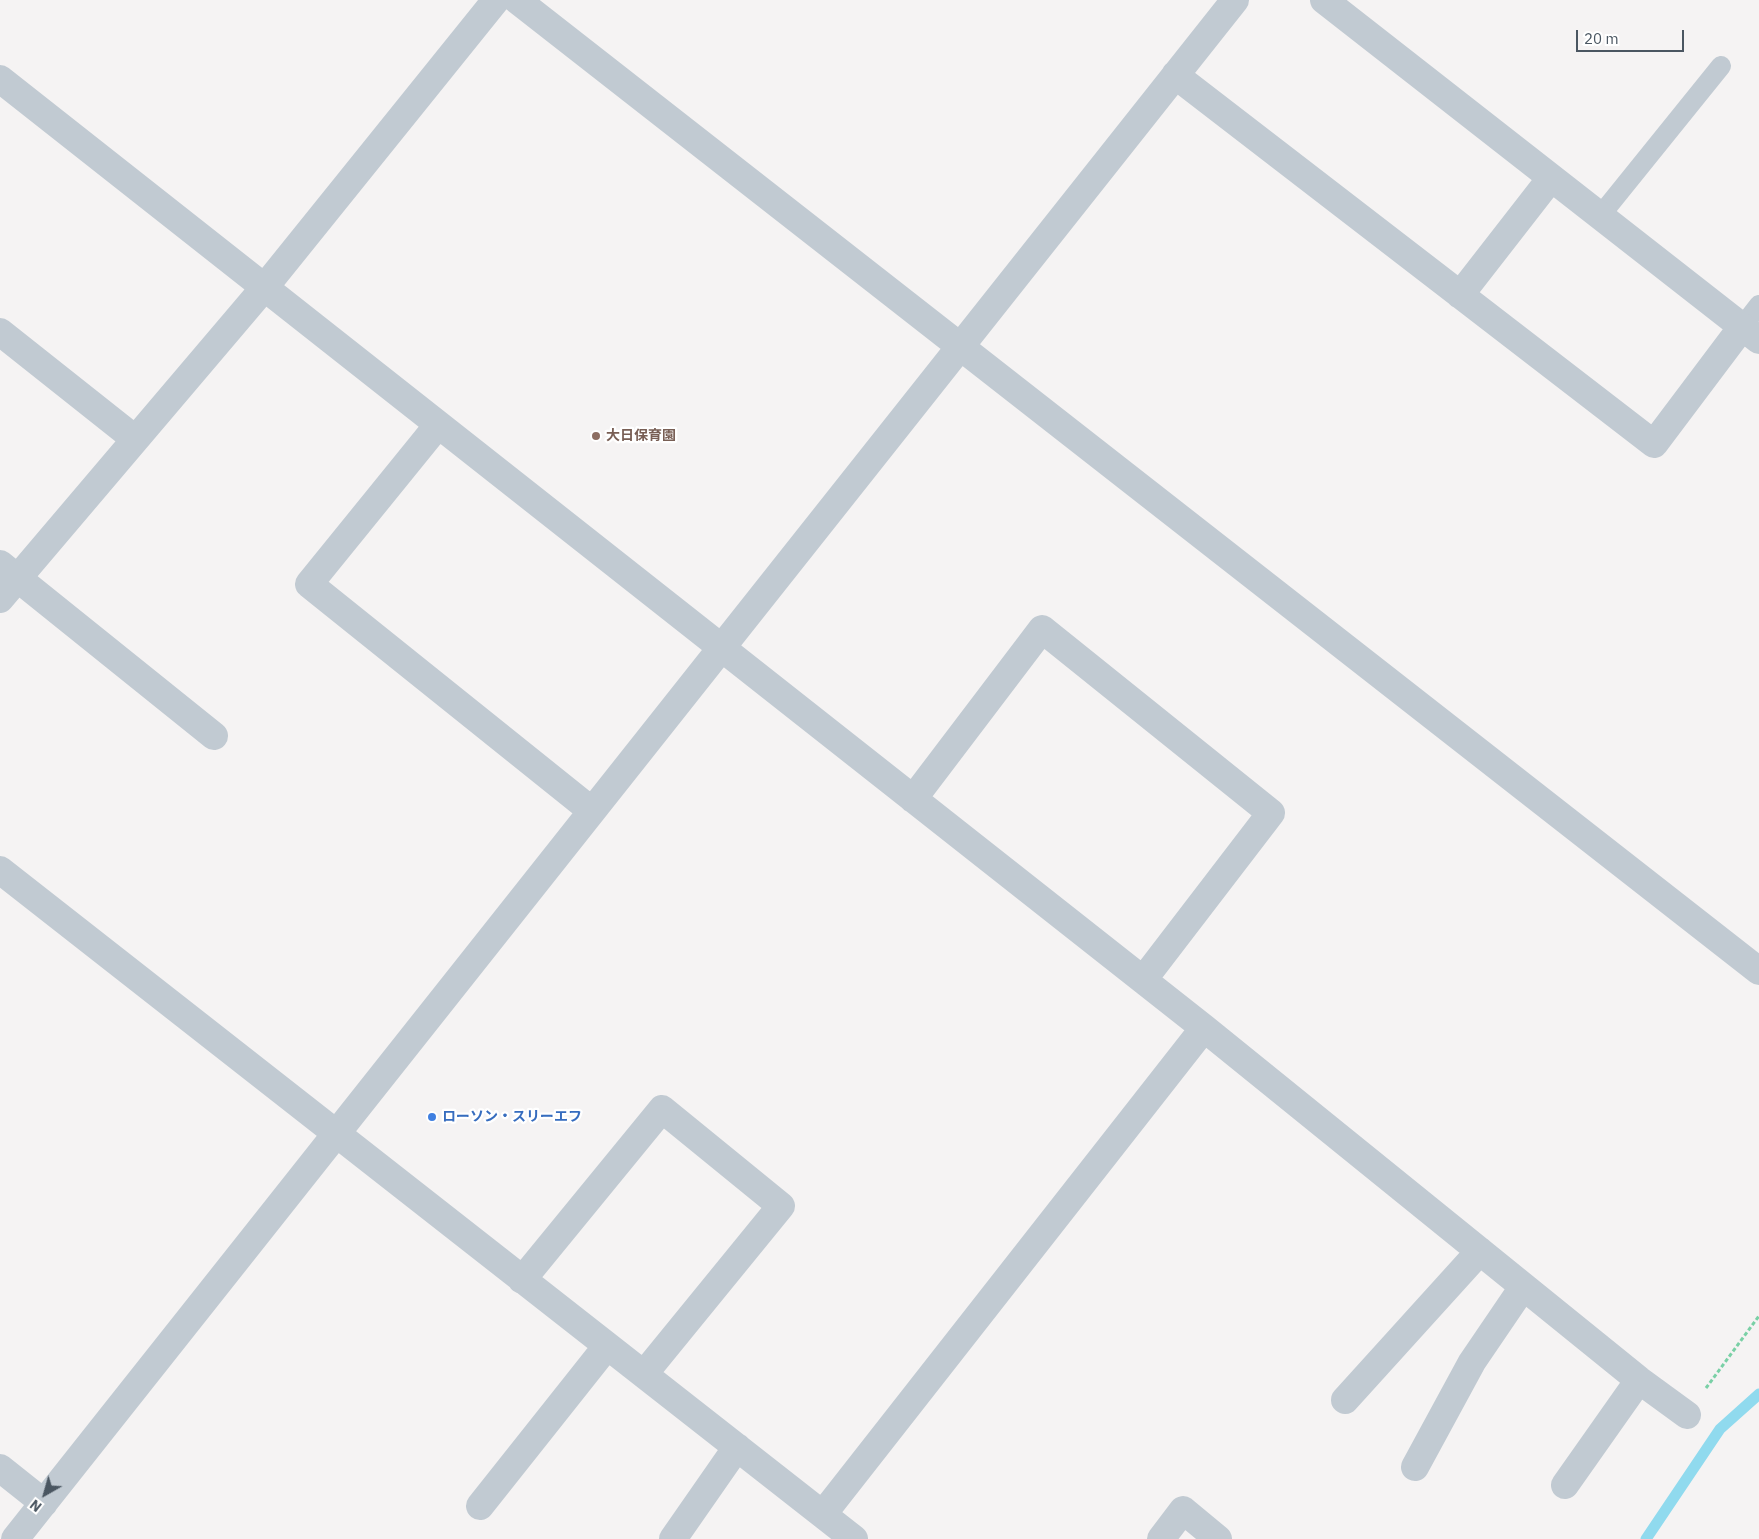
<!DOCTYPE html>
<html>
<head>
<meta charset="utf-8">
<style>
	body { margin:0 }
	#map { position:relative; width:1759px; height:1539px; overflow:hidden; background:#f5f3f3; font-family:"IBM Plex Sans",sans-serif }
	canvas { display:block }
	.north { position:absolute; left:20px; top:1469px; width:50px; height:50px; -webkit-text-stroke:4px #fff; paint-order:stroke; rotate:218deg; font-size:14px; font-weight:700; line-height:20px; text-align:center; color:#4a5661 }
	.north::after { content:''; display:block; margin:auto; width:18px; height:22px; background:#4a5661; clip-path:polygon(50% 0,100% 100%,50% 72%,0 100%) }
	.scale { position:absolute; left:1576px; top:30px; width:108px; height:22px; box-sizing:border-box; border:2px solid #4a5661; border-top:0; padding-left:6px; font-size:15px; line-height:18px; white-space:nowrap; color:#4a5661; -webkit-text-stroke:4px #fff; paint-order:stroke }
</style>
</head>
<body>
<div id="map">
<canvas width="1759" height="1539"></canvas>
<div class="north">N</div>
<div class="scale">20 m</div>
</div>
<script>
const ctx = document.querySelector('canvas').getContext('2d');
ctx.lineJoin = 'round';
function stroke(path, color, width, dash) { ctx.strokeStyle = color; ctx.lineWidth = width; ctx.lineCap = dash ? 'butt' : 'round'; ctx.setLineDash(dash || []); ctx.stroke(path); }
function label(font, color, halo, rows, align = 'center') {
  ctx.font = font + ' "IBM Plex Sans","Noto Sans JP",sans-serif'; ctx.lineWidth = 4.5; ctx.setLineDash([]); ctx.textBaseline = 'middle'; ctx.strokeStyle = halo; ctx.fillStyle = color; for (const [text, x, y, turn = 0] of rows) {
    ctx.save(); ctx.translate(x, y); ctx.rotate((+turn || 0) * Math.PI / 180); ctx.textAlign = isNaN(turn) ? turn : align; if (halo) ctx.strokeText(text, 0, 0); ctx.fillText(text, 0, 0); ctx.restore();
  }
}
const stream = new Path2D(`
	M 1646,1539 L 1720,1429 L 1759,1394`);
const path = new Path2D(`
	M 1706,1388 L 1759,1316`);
const lane = new Path2D(`
	M 1600,216 L 1721,66
	M 1742,327 L 1759,305`);
const street = new Path2D(`
	M 517,0 L 1759,971
	M 1324,0 L 1759,340
	M 1175,75 L 1654,444 L 1742,327
	M 0,79 L 1204,1028 L 1639,1380 L 1687,1415
	M 1460,295 L 1551,178
	M 0,332 L 135,439
	M 438,425 L 309,584 L 592,811
	M 0,564 L 214,736
	M 0,599 L 264,288 L 496,0
	M 913,799 L 1042,629 L 1271,813 L 1143,980
	M 0,870 L 854,1539
	M 522,1280 L 662,1109 L 781,1206 L 644,1374
	M 1345,1400 L 1480,1251
	M 1415,1467 L 1472,1362 L 1523,1287
	M 0,1468 L 44,1503
	M 1565,1485 L 1639,1380
	M 480,1506 L 607,1346
	M 823,1514 L 1204,1028
	M 15,1539 L 1235,0
	M 673,1539 L 737,1447
	M 1161,1539 L 1183,1510 L 1218,1539`);
const markers = [
	[596,436,5,"#8d6e63"],
	[432,1117,5,"#3f7fe0"]
];
const educationNames = [
	["大日保育園",606,436]
];
const shopNames = [
	["ローソン・スリーエフ",442,1117]
];
stroke(stream, '#90daee', 11);
stroke(path, '#7ad0a6', 3, [4, 2.5]);
stroke(lane, '#c1cad2', 20);
stroke(street, '#c1cad2', 28);
for (const [x, y, r, color] of markers) { const dot = new Path2D(); dot.arc(x, y, r, 0, 2 * Math.PI); ctx.fillStyle = color; ctx.fill(dot); stroke(dot, '#fff', 2); }
label('bold 14px', '#785e54', '#fff', educationNames, 'left');
label('bold 14px', '#366cbe', '#fff', shopNames, 'left');
</script>
</body>
</html>
